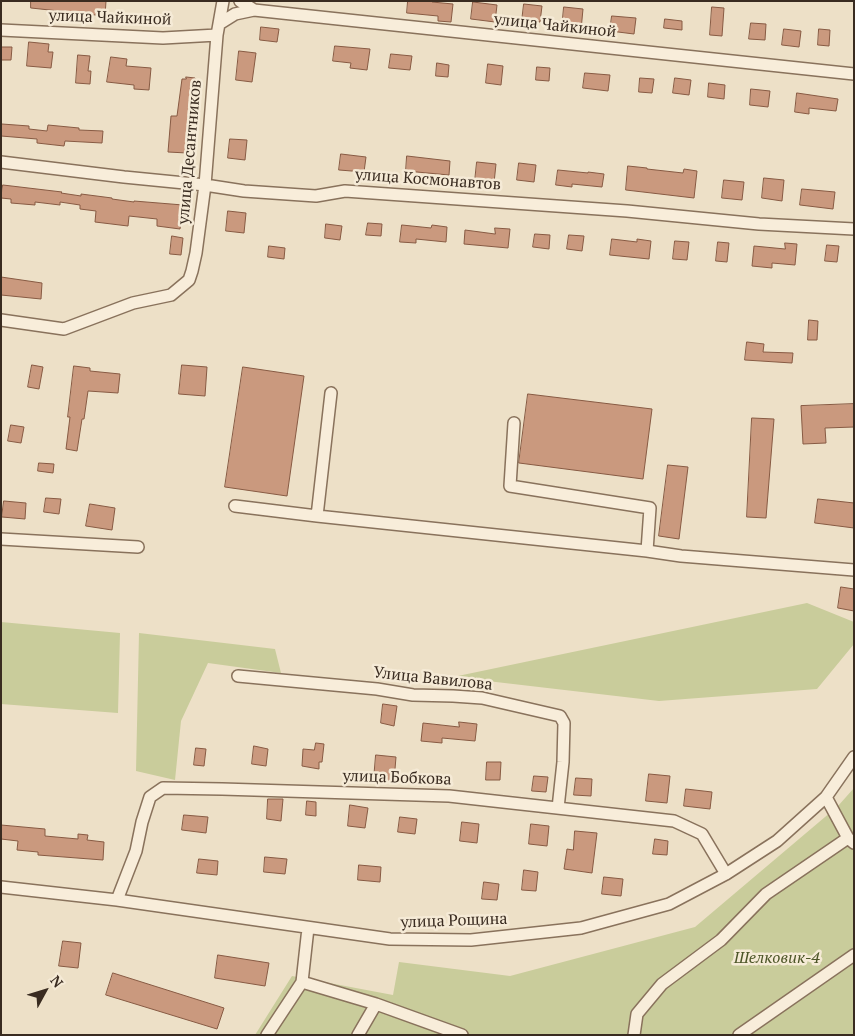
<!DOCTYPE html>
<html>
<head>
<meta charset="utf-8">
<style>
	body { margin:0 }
	#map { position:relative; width:855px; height:1036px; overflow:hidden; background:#ede0c7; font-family:"PT Serif",serif }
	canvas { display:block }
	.frame { position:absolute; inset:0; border:2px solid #392b20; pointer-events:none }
	.north { position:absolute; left:20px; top:966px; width:50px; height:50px; -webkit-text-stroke:4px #f5ead6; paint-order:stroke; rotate:51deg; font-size:14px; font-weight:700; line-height:20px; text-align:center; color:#392b20 }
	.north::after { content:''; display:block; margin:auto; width:18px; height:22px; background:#392b20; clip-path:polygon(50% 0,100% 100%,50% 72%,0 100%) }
</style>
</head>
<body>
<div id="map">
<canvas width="855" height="1036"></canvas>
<div class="frame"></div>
<div class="north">N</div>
</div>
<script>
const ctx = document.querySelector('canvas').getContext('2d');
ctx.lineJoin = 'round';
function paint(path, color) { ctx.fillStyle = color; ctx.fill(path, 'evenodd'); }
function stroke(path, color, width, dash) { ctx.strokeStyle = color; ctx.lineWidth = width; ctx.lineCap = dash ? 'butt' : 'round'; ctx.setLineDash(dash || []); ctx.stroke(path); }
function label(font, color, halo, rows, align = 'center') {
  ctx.font = font + ' "PT Serif",serif'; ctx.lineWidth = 5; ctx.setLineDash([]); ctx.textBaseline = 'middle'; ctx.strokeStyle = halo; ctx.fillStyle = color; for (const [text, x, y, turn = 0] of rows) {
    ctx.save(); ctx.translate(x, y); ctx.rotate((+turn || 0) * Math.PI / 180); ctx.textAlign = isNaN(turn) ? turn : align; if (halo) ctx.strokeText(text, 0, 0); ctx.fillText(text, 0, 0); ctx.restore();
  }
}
const green = new Path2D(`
	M 807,603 L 854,622 L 854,644 L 817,689 L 659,701 L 453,677 Z
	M 1,622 L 120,633 L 118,713 L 1,704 Z
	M 139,633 L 275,649 L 281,673 L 208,663 L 181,721 L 175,780 L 136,771 Z
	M 854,788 L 854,1035 L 255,1035 L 292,976 L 393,995 L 399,962 L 510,976 L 695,927 L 838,806 Z`);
const building = new Path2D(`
	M 31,1 L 106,1 L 105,16 L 31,8 Z
	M 408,1 L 433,1 L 432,2 L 453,4 L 451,22 L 438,21 L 438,16 L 407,13 Z
	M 473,2 L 497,5 L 495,22 L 471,19 Z
	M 524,4 L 542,6 L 540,22 L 522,21 Z
	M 564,7 L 583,9 L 581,30 L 562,28 Z
	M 712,7 L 724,8 L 722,36 L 710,35 Z
	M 612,16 L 636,18 L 634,34 L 610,31 Z
	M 665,19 L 682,21 L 682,30 L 664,28 Z
	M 751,23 L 766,24 L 765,40 L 749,39 Z
	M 261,27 L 279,29 L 277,42 L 260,40 Z
	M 784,29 L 801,31 L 799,47 L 782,45 Z
	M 819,29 L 830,30 L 829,46 L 818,45 Z
	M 29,42 L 49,44 L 48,52 L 53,52 L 51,68 L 27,66 Z
	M 335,46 L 370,49 L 367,70 L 350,68 L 351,63 L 333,61 Z
	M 1,47 L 12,47 L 11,60 L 1,60 Z
	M 239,51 L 256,53 L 252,82 L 236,80 Z
	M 391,54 L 412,56 L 410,70 L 389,68 Z
	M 78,55 L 90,56 L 88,71 L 91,71 L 90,84 L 76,83 Z
	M 111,57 L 127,59 L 126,66 L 151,68 L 149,90 L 134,89 L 134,85 L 107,82 Z
	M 437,63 L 449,65 L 448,77 L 436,76 Z
	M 488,64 L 503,66 L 501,85 L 486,83 Z
	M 537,67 L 550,68 L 549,81 L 536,80 Z
	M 585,73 L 610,75 L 608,91 L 583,88 Z
	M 186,77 L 195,78 L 187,153 L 168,152 L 171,116 L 177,116 L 182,79 L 186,79 Z
	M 640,78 L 654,79 L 652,93 L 639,92 Z
	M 675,78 L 691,80 L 689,95 L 673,93 Z
	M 709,83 L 725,85 L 724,99 L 708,97 Z
	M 751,89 L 770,91 L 768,107 L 750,105 Z
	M 797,93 L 838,99 L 836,111 L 809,108 L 809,114 L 795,112 Z
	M 2,124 L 29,126 L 29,129 L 47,131 L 48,125 L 79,128 L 79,130 L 103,131 L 102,143 L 65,141 L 64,146 L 37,143 L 37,139 L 1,136 Z
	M 230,139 L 247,140 L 245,160 L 228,158 Z
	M 341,154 L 366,157 L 364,172 L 339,170 Z
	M 407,156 L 450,161 L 449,175 L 406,171 Z
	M 477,162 L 496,164 L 494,183 L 475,181 Z
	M 519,163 L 536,165 L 534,182 L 517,180 Z
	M 628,166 L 647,168 L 647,169 L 683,173 L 684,169 L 697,171 L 694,198 L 626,190 Z
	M 558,170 L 588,173 L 588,172 L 604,174 L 602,187 L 572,184 L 572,187 L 556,185 Z
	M 764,178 L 784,180 L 782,201 L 762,198 Z
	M 724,180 L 744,182 L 742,200 L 722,198 Z
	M 3,185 L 62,192 L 61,193 L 81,196 L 81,194 L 112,198 L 112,199 L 134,202 L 134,201 L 183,205 L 180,229 L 157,226 L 157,219 L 129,216 L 128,226 L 95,222 L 96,211 L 80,209 L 80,205 L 60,202 L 60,205 L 35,202 L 35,205 L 11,203 L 11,199 L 1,198 Z
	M 802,189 L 835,192 L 833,209 L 800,205 Z
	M 228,211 L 246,213 L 244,233 L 226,231 Z
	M 368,223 L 382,224 L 381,236 L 366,235 Z
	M 326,224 L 342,226 L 340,240 L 325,238 Z
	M 402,225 L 431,228 L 432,225 L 447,227 L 446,242 L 416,239 L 416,243 L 400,242 Z
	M 495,228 L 510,229 L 508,248 L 464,244 L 465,230 L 495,234 Z
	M 535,234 L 550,235 L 549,249 L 533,247 Z
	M 569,235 L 584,236 L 582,251 L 567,249 Z
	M 172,236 L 183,238 L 181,255 L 170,254 Z
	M 612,239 L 637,242 L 637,239 L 651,241 L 649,259 L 610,255 Z
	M 675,241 L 689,242 L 687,260 L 673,259 Z
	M 718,242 L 729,243 L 727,262 L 716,261 Z
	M 785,243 L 797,244 L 795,265 L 772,263 L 772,268 L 752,266 L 754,246 L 785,249 Z
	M 827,245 L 839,246 L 837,262 L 825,261 Z
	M 269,246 L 285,248 L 284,259 L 268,257 Z
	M 1,277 L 42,283 L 41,299 L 1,295 Z
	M 809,320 L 818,321 L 817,340 L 808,340 Z
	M 747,342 L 764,344 L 763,352 L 793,353 L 792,363 L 745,360 Z
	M 32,365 L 43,367 L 39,389 L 28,387 Z
	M 182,365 L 207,367 L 205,396 L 179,394 Z
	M 74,366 L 90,368 L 90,371 L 120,374 L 118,393 L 88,391 L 84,419 L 82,419 L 77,451 L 66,449 L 70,417 L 68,417 Z
	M 243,367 L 304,376 L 287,496 L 225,487 Z
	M 528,394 L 652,409 L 643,479 L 519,463 Z
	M 854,404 L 854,427 L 825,428 L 826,443 L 803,444 L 801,406 Z
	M 752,418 L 774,419 L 766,518 L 747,517 Z
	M 11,425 L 24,427 L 21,443 L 8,441 Z
	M 39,463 L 54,464 L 53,473 L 38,471 Z
	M 668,465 L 688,467 L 679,539 L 659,536 Z
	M 46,498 L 61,499 L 59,514 L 44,512 Z
	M 818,499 L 854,503 L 854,528 L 815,523 Z
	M 4,501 L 26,503 L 25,519 L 2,517 Z
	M 90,504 L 115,508 L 112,530 L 86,526 Z
	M 841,587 L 854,589 L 854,611 L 838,608 Z
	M 383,704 L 397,706 L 394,726 L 381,723 Z
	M 459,722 L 477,724 L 475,741 L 442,738 L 442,743 L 421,741 L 423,723 L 459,727 Z
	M 316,743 L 324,744 L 322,762 L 319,762 L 319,769 L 302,766 L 303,749 L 314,750 Z
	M 254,746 L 268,749 L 266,766 L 252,764 Z
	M 196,748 L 206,749 L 204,766 L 194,765 Z
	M 376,755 L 396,757 L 394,781 L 374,779 Z
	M 487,762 L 501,762 L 500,780 L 486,780 Z
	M 649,774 L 670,776 L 667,803 L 646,801 Z
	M 534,776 L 548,777 L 546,792 L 532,791 Z
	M 576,778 L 592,779 L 591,796 L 574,795 Z
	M 686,789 L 712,792 L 710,809 L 684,806 Z
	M 268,799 L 283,799 L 281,821 L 267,819 Z
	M 307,801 L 316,802 L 316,816 L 306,815 Z
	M 350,805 L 368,808 L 365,828 L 348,826 Z
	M 184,815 L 208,817 L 206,833 L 182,830 Z
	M 400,817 L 417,819 L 415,834 L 398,832 Z
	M 462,822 L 479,824 L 477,843 L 460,841 Z
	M 531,824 L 549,826 L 547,846 L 529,844 Z
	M 1,825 L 45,829 L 45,836 L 78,839 L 78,834 L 88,835 L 87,840 L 104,842 L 103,860 L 38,855 L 38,852 L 17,850 L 18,841 L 1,839 Z
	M 575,831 L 597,833 L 592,873 L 564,869 L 567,849 L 573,850 Z
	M 655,839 L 668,841 L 667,855 L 653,854 Z
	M 265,857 L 287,859 L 285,874 L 264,872 Z
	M 199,859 L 218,861 L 217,875 L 197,873 Z
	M 359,865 L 381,867 L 380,882 L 358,880 Z
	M 524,870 L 538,872 L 536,891 L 522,890 Z
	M 604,877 L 623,879 L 621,896 L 602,894 Z
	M 484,882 L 499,884 L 497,900 L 482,899 Z
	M 63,941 L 81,943 L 78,968 L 59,966 Z
	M 218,955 L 269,963 L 265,986 L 215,978 Z
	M 113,973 L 224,1008 L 217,1029 L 106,995 Z`);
const minor = new Path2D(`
	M 240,1 L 254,10 L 854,74
	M 219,24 L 235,14 L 254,10
	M 1,30 L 163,38 L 217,35
	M 1,162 L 124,177 L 205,185 L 244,191 L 316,196 L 345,191 L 627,211 L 759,224 L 854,229
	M 1,320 L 64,329 L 133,303 L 171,295 L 189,280 L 192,271 L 196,253 L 205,185 L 217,35 L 223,1
	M 514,423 L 510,486 L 650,508 L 647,551
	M 235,506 L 317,516 L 647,551 L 681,556 L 854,570
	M 317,516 L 331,393
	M 1,539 L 138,547
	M 238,676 L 377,689 L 413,695 L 453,696 L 482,698 L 560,716 L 564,723 L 563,762 L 558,808
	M 826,797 L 848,838
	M 1,887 L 117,900 L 390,939 L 471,940 L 581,928 L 669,904 L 726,874 L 777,841 L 826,797 L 854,757
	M 117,900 L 136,851 L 142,822 L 150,797 L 163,788 L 222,789 L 449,796 L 674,821 L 702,834 L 726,874
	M 308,928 L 302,982 L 376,1004 L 462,1035
	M 267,1035 L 302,982
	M 358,1035 L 376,1004
	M 634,1035 L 637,1014 L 662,984 L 721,940 L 766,894 L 848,838 L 854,843
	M 739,1035 L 854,955`);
const streetNames = [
	["улица Чайкиной",110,18,2],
	["улица Чайкиной",555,26,6],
	["улица Десантников",190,152,-85],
	["улица Космонавтов",428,180,4],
	["Улица Вавилова",433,679,6],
	["улица Бобкова",397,778,2],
	["улица Рощина",454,921,-2]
];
const parkNames = [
	["Шелковик-4",777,958]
];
paint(green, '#c9cc9b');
paint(building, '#ca997e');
stroke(building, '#875a43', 1);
stroke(minor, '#89725c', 14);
stroke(minor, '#f8edda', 11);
label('16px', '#392b20', '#f5ead6', streetNames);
label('italic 16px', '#4c5527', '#f5ead6', parkNames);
</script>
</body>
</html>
